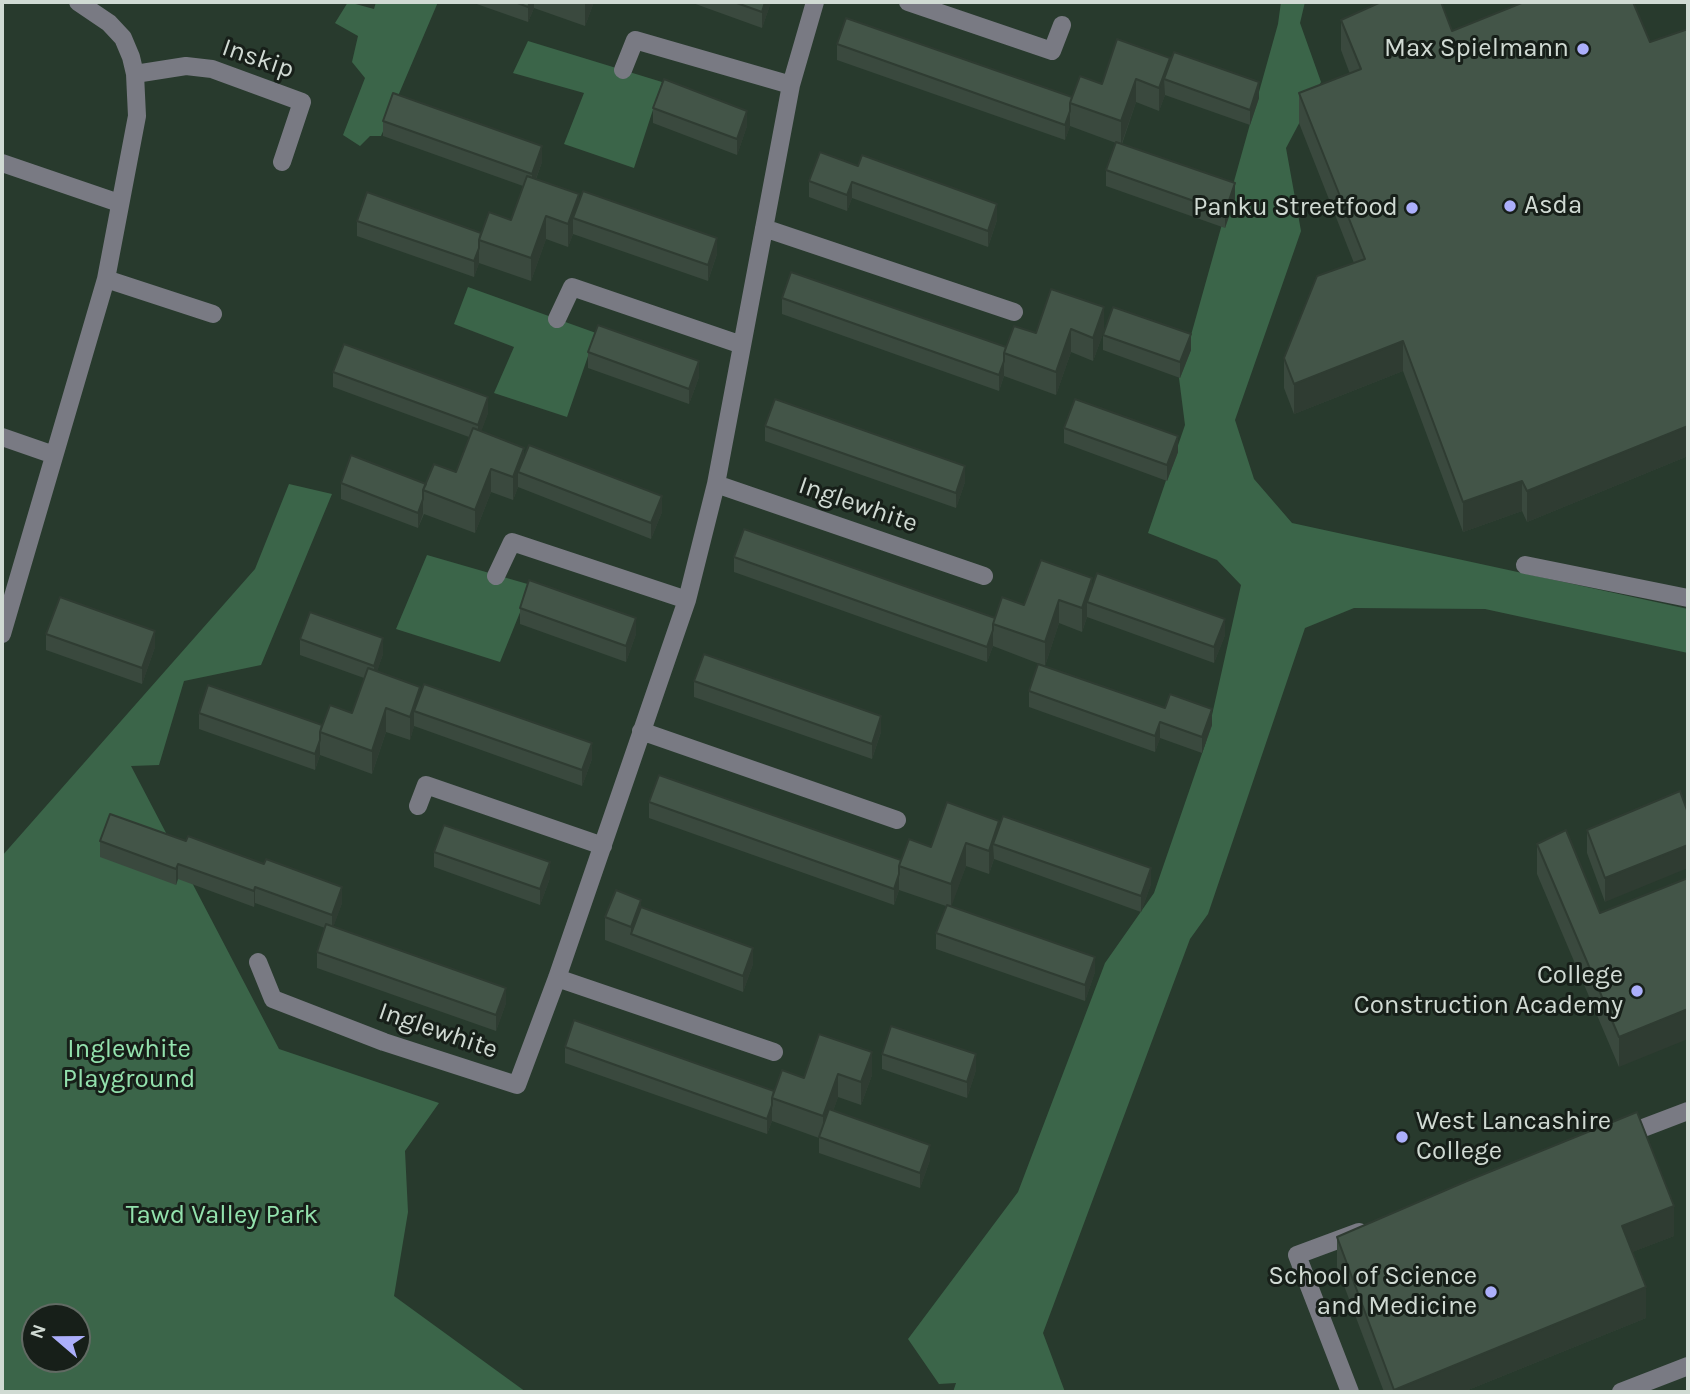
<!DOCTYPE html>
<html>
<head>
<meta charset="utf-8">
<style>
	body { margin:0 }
	#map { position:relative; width:1690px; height:1394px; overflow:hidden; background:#283a2d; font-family:Karla,sans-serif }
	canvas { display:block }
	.frame { position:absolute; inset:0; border:4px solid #d0dad3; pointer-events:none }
	.north { position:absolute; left:21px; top:1303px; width:70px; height:70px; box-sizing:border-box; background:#171f19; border:2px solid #616a63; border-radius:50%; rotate:290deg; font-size:19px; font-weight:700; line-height:28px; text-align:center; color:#d0dad3 }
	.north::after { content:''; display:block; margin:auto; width:24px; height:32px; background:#acaffb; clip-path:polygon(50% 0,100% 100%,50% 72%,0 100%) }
</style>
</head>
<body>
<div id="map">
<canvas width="1690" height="1394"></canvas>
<div class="frame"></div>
<div class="north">N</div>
</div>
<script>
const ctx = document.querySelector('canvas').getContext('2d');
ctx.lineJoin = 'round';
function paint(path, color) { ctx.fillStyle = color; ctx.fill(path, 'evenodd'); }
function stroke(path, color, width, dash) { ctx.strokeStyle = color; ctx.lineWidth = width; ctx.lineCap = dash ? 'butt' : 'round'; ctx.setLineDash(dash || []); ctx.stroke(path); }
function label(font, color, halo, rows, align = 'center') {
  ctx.font = font + ' Karla,sans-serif'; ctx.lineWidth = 6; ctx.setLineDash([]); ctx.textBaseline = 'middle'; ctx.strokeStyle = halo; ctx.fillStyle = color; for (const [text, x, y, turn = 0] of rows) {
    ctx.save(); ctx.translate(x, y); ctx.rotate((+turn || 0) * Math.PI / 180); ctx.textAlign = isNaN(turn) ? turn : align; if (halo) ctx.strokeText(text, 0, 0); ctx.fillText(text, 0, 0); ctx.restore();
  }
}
const green = new Path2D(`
	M 348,2 L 374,9 L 376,2 L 438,2 L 381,136 L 370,136 L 360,146 L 343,135 L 365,78 L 352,62 L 358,36 L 335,23 Z
	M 1281,2 L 1305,2 L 1300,23 L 1321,82 L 1286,148 L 1301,231 L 1235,420 L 1254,479 L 1292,523 L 1688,609 L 1688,653 L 1485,609 L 1354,608 L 1305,628 L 1208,914 L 1190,939 L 1043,1333 L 1065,1392 L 953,1392 L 956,1383 L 939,1384 L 908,1339 L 1018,1192 L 1105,963 L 1154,893 L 1206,742 L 1241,585 L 1217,560 L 1148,533 L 1185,425 L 1179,378 L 1278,24 Z
	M 528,41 L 662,82 L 634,168 L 564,144 L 584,93 L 513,73 Z
	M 468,287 L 596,333 L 567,417 L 494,393 L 514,347 L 454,324 Z
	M 289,484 L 332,494 L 261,665 L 184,681 L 159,765 L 131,766 L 279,1049 L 439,1103 L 405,1151 L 408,1212 L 394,1296 L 526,1392 L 2,1392 L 2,856 L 255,569 ZM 35,1317 L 77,1317 L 77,1359 L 35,1359 Z
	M 427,555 L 531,585 L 500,662 L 396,629 Z`);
const minor = new Path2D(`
	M 908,2 L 1052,51 L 1062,25
	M 623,70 L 635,40 L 791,85
	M 135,74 L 186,66 L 212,69 L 302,102 L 282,162
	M 2,163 L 119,203
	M 764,228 L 1014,312
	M 106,279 L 213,314
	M 557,319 L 572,287 L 742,345
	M 2,437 L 54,455
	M 716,484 L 984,576
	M 1525,565 L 1688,598
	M 496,576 L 512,542 L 687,600
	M 2,634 L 106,279 L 137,116 L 135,74 L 131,57 L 123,38 L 109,23 L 78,2
	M 641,731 L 897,820
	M 418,806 L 426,785 L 603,846
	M 258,962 L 273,999 L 384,1042 L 517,1085 L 557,978 L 687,600 L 716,484 L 791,85 L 815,2
	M 557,978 L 774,1052
	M 1622,1136 L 1688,1111
	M 1350,1392 L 1297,1255 L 1359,1232
	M 1621,1392 L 1688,1366`);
const wall = new Path2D(`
	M 471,2 L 594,2 L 585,26 L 534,8 L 528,22 Z
	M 690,2 L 771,2 L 762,28 Z
	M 1341,20 L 1452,31 L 1650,42 L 1688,29 L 1688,456 L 1527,522 L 1522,511 L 1463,532 L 1403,371 L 1294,414 L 1284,388 L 1284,358 L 1354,263 L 1299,123 L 1299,93 L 1350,74 L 1341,50 Z
	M 837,44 L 1072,97 L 1102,84 L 1170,65 L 1259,98 L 1250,125 L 1165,95 L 1159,111 L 1136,102 L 1122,144 L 1235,199 L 1225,228 L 1106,186 L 1106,170 L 1116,143 L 1070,126 L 1065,140 L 837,60 Z
	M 653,108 L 747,126 L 737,155 L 653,123 Z
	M 383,121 L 542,162 L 536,179 L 579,200 L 717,254 L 708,281 L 573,234 L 568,247 L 546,239 L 531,281 L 479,263 L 474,277 L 357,236 L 357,221 L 481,233 L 511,220 L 523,186 L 383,136 Z
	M 820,152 L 997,220 L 988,247 L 852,198 L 847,211 L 809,197 L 809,181 Z
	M 1051,289 L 1104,331 L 1093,361 L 1071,352 L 1056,395 L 1004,376 L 999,391 L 782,314 L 782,298 L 1006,347 L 1036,333 Z
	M 1103,335 L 1191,350 L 1180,378 L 1103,350 Z
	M 588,352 L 699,377 L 689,404 L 588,368 Z
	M 333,372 L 488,413 L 481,431 L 524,456 L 662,512 L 651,539 L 518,487 L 513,500 L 491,492 L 475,533 L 424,514 L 418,528 L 341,499 L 341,483 L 426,484 L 456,472 L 469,437 L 333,387 Z
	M 765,426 L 965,482 L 956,508 L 765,441 Z
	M 1064,428 L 1178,452 L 1167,481 L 1064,443 Z
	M 734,557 L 995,618 L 1024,605 L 1092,586 L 1225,635 L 1214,663 L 1087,617 L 1082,632 L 1059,623 L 1045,666 L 993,646 L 987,662 L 734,572 Z
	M 520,608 L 636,634 L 626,662 L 520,624 Z
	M 46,634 L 155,647 L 142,684 L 46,650 Z
	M 300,639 L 383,654 L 377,671 L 420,695 L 592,759 L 582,786 L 414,726 L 410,740 L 386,732 L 372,774 L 320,755 L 315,770 L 199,729 L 199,713 L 322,725 L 352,713 L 364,678 L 300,655 Z
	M 694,681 L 881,732 L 872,759 L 694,697 Z
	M 1029,691 L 1212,725 L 1202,753 L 1160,738 L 1155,752 L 1029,707 Z
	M 649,802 L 901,860 L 931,847 L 999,828 L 1151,884 L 1141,912 L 994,859 L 989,874 L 966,866 L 951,906 L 1095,972 L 1085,1001 L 936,949 L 936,933 L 946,906 L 899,890 L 894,905 L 649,818 Z
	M 1688,813 L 1605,902 L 1587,853 L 1587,830 Z
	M 100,841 L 342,903 L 333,927 L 506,1003 L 496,1031 L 317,968 L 317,952 L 325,928 L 255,903 L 254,907 L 178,879 L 176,885 L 100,857 Z
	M 1537,844 L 1600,913 L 1688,878 L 1619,1067 L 1537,874 Z
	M 434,852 L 550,878 L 540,905 L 434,867 Z
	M 641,907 L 753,964 L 743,992 L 605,940 L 605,917 Z
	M 819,1034 L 872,1075 L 861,1105 L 838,1097 L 833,1111 L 930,1160 L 920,1188 L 819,1153 L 819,1138 L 772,1121 L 767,1134 L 565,1063 L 565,1047 L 774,1091 L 804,1078 Z
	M 882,1054 L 976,1070 L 967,1098 L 882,1069 Z
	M 1688,1105 L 1688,1142 L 1686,1136 L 1686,1106 Z
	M 1674,1236 L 1632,1252 L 1646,1318 L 1463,1392 L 1384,1392 L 1337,1267 L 1337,1237 Z`);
const shadedWall = new Path2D(`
	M 530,2 L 534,2 L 534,8 L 528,22 L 528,7 Z
	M 586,2 L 594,2 L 585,26 L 585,3 Z
	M 765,2 L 771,2 L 762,28 L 762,12 Z
	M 1170,58 L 1169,81 L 1164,79 L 1165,95 L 1159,111 L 1159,88 Z
	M 1136,79 L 1136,102 L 1121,145 L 1121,121 Z
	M 1259,82 L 1259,98 L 1250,125 L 1250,110 Z
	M 747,111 L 747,126 L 737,155 L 737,139 Z
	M 1070,111 L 1070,126 L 1065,140 L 1065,125 Z
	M 542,146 L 542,162 L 532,189 L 532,174 Z
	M 852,182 L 852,198 L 847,211 L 847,195 Z
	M 1235,183 L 1235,199 L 1225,228 L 1225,212 Z
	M 579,194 L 579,217 L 573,218 L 573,234 L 568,247 L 568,224 Z
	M 997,204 L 997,220 L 988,247 L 988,231 Z
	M 546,216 L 546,239 L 531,281 L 531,258 Z
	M 717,238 L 717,254 L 708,281 L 708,265 Z
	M 479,248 L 479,263 L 474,277 L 474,261 Z
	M 1104,307 L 1104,331 L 1093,361 L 1093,338 Z
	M 1071,329 L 1071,352 L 1056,395 L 1056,372 Z
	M 1191,334 L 1191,350 L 1180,378 L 1180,362 Z
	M 1403,341 L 1403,371 L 1294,414 L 1294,384 Z
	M 699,361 L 699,377 L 689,404 L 689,389 Z
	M 1004,361 L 1004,376 L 999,391 L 999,375 Z
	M 488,397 L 488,413 L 478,441 L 478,425 Z
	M 1688,426 L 1688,456 L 1527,522 L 1527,491 Z
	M 1178,436 L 1178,452 L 1167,481 L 1167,465 Z
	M 524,448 L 524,471 L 518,472 L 518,487 L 513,500 L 513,477 Z
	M 965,466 L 965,482 L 956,508 L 956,493 Z
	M 491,469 L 491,492 L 475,533 L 475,510 Z
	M 1522,481 L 1522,511 L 1463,532 L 1463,502 Z
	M 662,496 L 662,512 L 651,539 L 651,523 Z
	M 423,499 L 423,514 L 418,528 L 418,513 Z
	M 1092,578 L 1092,601 L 1087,602 L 1087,617 L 1082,632 L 1082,608 Z
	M 1059,600 L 1059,623 L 1045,666 L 1045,642 Z
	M 636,618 L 636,634 L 626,662 L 626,646 Z
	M 1225,619 L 1225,635 L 1214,663 L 1214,647 Z
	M 993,630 L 993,646 L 987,662 L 987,647 Z
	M 155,631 L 155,647 L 142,684 L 142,668 Z
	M 383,638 L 383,654 L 374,681 L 374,666 Z
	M 420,687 L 420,710 L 414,711 L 414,726 L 410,740 L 410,717 Z
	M 386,708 L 386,732 L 372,774 L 372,751 Z
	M 1212,709 L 1212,725 L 1202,753 L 1202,737 Z
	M 881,716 L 881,732 L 872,759 L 872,744 Z
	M 1160,722 L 1160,738 L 1155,752 L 1155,736 Z
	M 320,740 L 320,755 L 315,770 L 315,754 Z
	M 592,743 L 592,759 L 582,786 L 582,770 Z
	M 999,821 L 999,844 L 993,844 L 994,859 L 989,874 L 989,851 Z
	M 966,843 L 966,866 L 951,908 L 951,884 Z
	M 1688,845 L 1688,868 L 1605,902 L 1605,878 Z
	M 550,862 L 550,878 L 540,905 L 540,889 Z
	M 178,864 L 178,879 L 176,885 L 176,869 Z
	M 1151,868 L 1151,884 L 1141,912 L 1141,896 Z
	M 899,874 L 899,890 L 894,905 L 894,889 Z
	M 255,887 L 255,903 L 254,907 L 254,891 Z
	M 342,887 L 342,903 L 332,931 L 332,915 Z
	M 641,900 L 641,923 L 631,934 L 631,927 Z
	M 753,948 L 753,964 L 743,992 L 743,976 Z
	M 1095,957 L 1095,972 L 1085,1001 L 1085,985 Z
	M 506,988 L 506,1003 L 496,1031 L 496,1015 Z
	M 1688,1009 L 1688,1039 L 1619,1067 L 1619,1037 Z
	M 872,1052 L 872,1075 L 861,1105 L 861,1082 Z
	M 976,1054 L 976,1070 L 967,1098 L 967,1082 Z
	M 838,1074 L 838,1097 L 823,1139 L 823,1116 Z
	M 772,1105 L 772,1121 L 767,1134 L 767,1119 Z
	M 930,1145 L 930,1160 L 920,1188 L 920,1173 Z
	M 1674,1206 L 1674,1236 L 1622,1256 L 1622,1226 Z
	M 1646,1287 L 1646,1318 L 1463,1392 L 1394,1392 L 1394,1390 Z`);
const building = new Path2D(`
	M 515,2 L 530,2 L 528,7 Z
	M 734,2 L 765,2 L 762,12 Z
	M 1381,2 L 1441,2 L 1452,31 L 1524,2 L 1633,2 L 1650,42 L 1688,29 L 1688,426 L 1527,491 L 1522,481 L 1463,502 L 1403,341 L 1294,384 L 1284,358 L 1317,276 L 1365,259 L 1299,93 L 1361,69 L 1341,20 Z
	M 846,18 L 1072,97 L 1070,103 L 1070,111 L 1065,125 L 837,44 Z
	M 1117,39 L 1170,58 L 1159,88 L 1136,79 L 1121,121 L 1070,103 L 1080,76 L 1102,84 Z
	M 1174,52 L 1259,82 L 1250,110 L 1164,79 Z
	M 664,79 L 747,111 L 737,139 L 653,108 Z
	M 393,93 L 542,146 L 532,174 L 383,121 Z
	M 1116,142 L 1235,183 L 1225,212 L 1106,170 Z
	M 820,152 L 858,166 L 862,155 L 997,204 L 988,231 L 852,182 L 847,195 L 809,181 Z
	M 527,176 L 579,194 L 568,224 L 546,216 L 531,258 L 479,240 L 489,212 L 511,220 Z
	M 583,191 L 717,238 L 708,265 L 573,218 Z
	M 367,192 L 481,233 L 479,240 L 479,248 L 474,261 L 357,221 Z
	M 791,272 L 1006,347 L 1004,353 L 1004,361 L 999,375 L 782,298 Z
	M 1051,289 L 1104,307 L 1093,338 L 1071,329 L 1056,372 L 1004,353 L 1014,326 L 1036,333 Z
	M 1113,307 L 1191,334 L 1180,362 L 1103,335 Z
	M 598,325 L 699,361 L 689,389 L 588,352 Z
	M 344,344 L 488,397 L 478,425 L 333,372 Z
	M 775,399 L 965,466 L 956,493 L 765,426 Z
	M 1075,399 L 1178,436 L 1167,465 L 1064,428 Z
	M 473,428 L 524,448 L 513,477 L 491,469 L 475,510 L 423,490 L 434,464 L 456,472 Z
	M 529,445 L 662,496 L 651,523 L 518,472 Z
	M 351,455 L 426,484 L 423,490 L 423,499 L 418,513 L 341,483 Z
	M 744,529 L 995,618 L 993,624 L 993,630 L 987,647 L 734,557 Z
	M 1041,560 L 1092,578 L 1082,608 L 1059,600 L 1045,642 L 993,624 L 1002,597 L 1024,605 Z
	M 1097,573 L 1225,619 L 1214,647 L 1087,602 Z
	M 529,580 L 636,618 L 626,646 L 520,608 Z
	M 60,597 L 155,631 L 142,668 L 46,634 Z
	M 310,612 L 383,638 L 374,666 L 300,639 Z
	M 704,654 L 881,716 L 872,744 L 694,681 Z
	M 1038,664 L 1165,708 L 1170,694 L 1212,709 L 1202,737 L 1160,722 L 1155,736 L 1029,691 Z
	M 368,668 L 420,687 L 410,717 L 386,708 L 372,751 L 320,732 L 330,705 L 352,713 Z
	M 424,684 L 592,743 L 582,770 L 414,711 Z
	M 208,685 L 322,725 L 320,732 L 320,740 L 315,754 L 199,713 Z
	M 659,775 L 901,860 L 899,866 L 899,874 L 894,889 L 649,802 Z
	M 1680,791 L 1688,813 L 1688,845 L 1605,878 L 1587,830 Z
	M 947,802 L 999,821 L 989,851 L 966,843 L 951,884 L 899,866 L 909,839 L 931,847 Z
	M 110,814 L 186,841 L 188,836 L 264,864 L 266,859 L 342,887 L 332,915 L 255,887 L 254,891 L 178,864 L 176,869 L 100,841 Z
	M 1003,816 L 1151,868 L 1141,896 L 993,844 Z
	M 444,825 L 550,862 L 540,889 L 434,852 Z
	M 1566,830 L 1600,913 L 1688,878 L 1688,1009 L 1619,1037 L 1537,844 Z
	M 616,890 L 641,900 L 631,927 L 605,917 Z
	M 947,905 L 1095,957 L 1085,985 L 936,933 Z
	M 641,907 L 753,948 L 743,976 L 631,934 Z
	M 326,924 L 506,988 L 496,1015 L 317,952 Z
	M 574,1020 L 774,1091 L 772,1098 L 772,1105 L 767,1119 L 565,1047 Z
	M 891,1026 L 976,1054 L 967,1082 L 882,1054 Z
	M 819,1034 L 872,1052 L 861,1082 L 838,1074 L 823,1116 L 772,1098 L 782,1070 L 804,1078 Z
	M 829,1109 L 930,1145 L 920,1173 L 819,1137 Z
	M 1637,1112 L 1674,1206 L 1622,1226 L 1646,1287 L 1394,1390 L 1337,1237 L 1467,1181 Z`);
const markers = [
	[1583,49,7,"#acaffb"],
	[1510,206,7,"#acaffb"],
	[1412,208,7,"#acaffb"],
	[1637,991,7,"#acaffb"],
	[1402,1137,7,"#acaffb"],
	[1491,1292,7,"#acaffb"]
];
const poiNames = [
	["Max Spielmann",1569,49],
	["Asda",1524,206,"left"],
	["Panku Streetfood",1398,208],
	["College",1623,976],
	["Construction Academy",1623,1006],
	["West Lancashire",1416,1122,"left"],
	["College",1416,1152,"left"],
	["School of Science",1477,1277],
	["and Medicine",1477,1307]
];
const streetNames = [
	["Inskip",258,59,19],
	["Inglewhite",858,505,19],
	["Inglewhite",438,1031,19]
];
const parkNames = [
	["Inglewhite",129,1050],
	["Playground",129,1080],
	["Tawd Valley Park",222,1216]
];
paint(green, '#3b6549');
stroke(minor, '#797a83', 18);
paint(wall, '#3a493e');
paint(shadedWall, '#2f3c32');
paint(building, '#435548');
stroke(building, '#2f3c32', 2);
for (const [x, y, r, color] of markers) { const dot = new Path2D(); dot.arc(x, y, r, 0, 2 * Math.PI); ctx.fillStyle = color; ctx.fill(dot); stroke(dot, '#171f19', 2.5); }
label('26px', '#d0dad3', '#171f19', poiNames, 'right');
label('26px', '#d0dad3', '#171f19', streetNames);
label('26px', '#93e2ad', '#171f19', parkNames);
</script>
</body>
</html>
